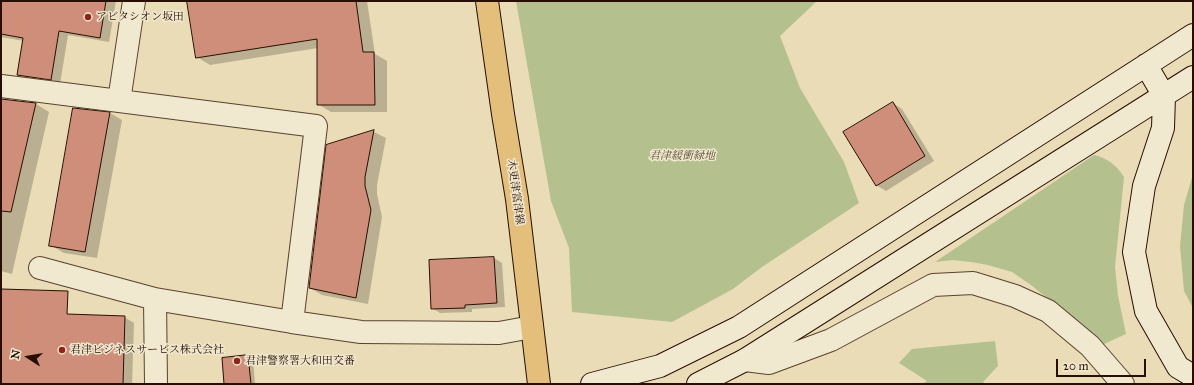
<!DOCTYPE html>
<html>
<head>
<meta charset="utf-8">
<style>
	body { margin:0 }
	#map { position:relative; width:1194px; height:385px; overflow:hidden; background:#e9dcb6; font-family:"IM FELL Great Primer",serif }
	canvas { display:block }
	.frame { position:absolute; inset:0; border:2px solid #280e00; pointer-events:none }
	.north { position:absolute; left:8px; top:337px; width:40px; height:40px; -webkit-text-stroke:3px #f1e8d0; paint-order:stroke; rotate:282deg; font-size:11px; font-weight:700; line-height:16px; text-align:center; color:#280e00 }
	.north::after { content:''; display:block; margin:auto; width:14px; height:18px; background:#280e00; clip-path:polygon(50% 0,100% 100%,50% 72%,0 100%) }
	.scale { position:absolute; left:1056px; top:359px; width:90px; height:18px; box-sizing:border-box; border:2px solid #280e00; border-top:0; padding-left:5px; font-size:12px; line-height:14px; white-space:nowrap; color:#280e00; -webkit-text-stroke:3px #f1e8d0; paint-order:stroke }
</style>
</head>
<body>
<div id="map">
<canvas width="1194" height="385"></canvas>
<div class="frame"></div>
<div class="north">N</div>
<div class="scale">20 m</div>
</div>
<script>
const ctx = document.querySelector('canvas').getContext('2d');
ctx.lineJoin = 'round';
function paint(path, color) { ctx.fillStyle = color; ctx.fill(path, 'evenodd'); }
function stroke(path, color, width, dash) { ctx.strokeStyle = color; ctx.lineWidth = width; ctx.lineCap = dash ? 'butt' : 'round'; ctx.setLineDash(dash || []); ctx.stroke(path); }
function label(font, color, halo, rows, align = 'center') {
  ctx.font = font + ' "IM FELL Great Primer","Noto Serif JP",serif'; ctx.lineWidth = 3; ctx.setLineDash([]); ctx.textBaseline = 'middle'; ctx.strokeStyle = halo; ctx.fillStyle = color; for (const [text, x, y, turn = 0] of rows) {
    ctx.save(); ctx.translate(x, y); ctx.rotate((+turn || 0) * Math.PI / 180); ctx.textAlign = isNaN(turn) ? turn : align; if (halo) ctx.strokeText(text, 0, 0); ctx.fillText(text, 0, 0); ctx.restore();
  }
}
const green = new Path2D(`
	M 516,1 L 817,1 L 780,36 L 800,88 L 844,162 L 859,203 L 762,267 L 733,289 L 672,322 L 572,312 L 569,248 L 551,201 Z
	M 1094,155 C 1108,158 1117,166 1124,177 L 1115,267 L 1118,296 L 1126,334 L 1104,344 L 1031,285 L 1012,272 L 988,265 L 971,262 L 953,260 L 935,262 Z
	M 1193,174 L 1193,308 L 1184,291 L 1180,246 L 1184,205 Z
	M 995,341 L 998,366 L 983,382 L 985,384 L 922,384 L 927,381 L 899,363 L 912,349 Z`);
const shadow = new Path2D(`
	M 1,1 L 116,1 L 109,42 L 68,35 L 60,84 L 28,80 L 18,75 L 24,41 L 1,37 Z
	M 188,1 L 367,1 L 375,54 L 387,61 L 387,112 L 331,112 L 318,104 L 318,48 L 210,65 L 197,57 Z
	M 1,100 L 36,104 L 49,112 L 12,274 L 1,271 Z
	M 893,103 L 902,109 L 934,161 L 886,191 L 876,185 Z
	M 74,109 L 110,113 L 122,120 L 97,258 L 64,253 L 52,246 Z
	M 374,132 L 386,138 L 377,185 L 377,194 L 382,217 L 368,304 L 322,295 L 310,288 L 327,146 Z
	M 494,258 L 502,263 L 505,307 L 472,309 L 472,312 L 440,313 L 432,308 L 430,261 Z
	M 1,311 L 124,317 L 134,323 L 132,384 L 1,384 Z
	M 248,356 L 253,359 L 255,384 L 225,384 Z`);
const building = new Path2D(`
	M 1,1 L 106,1 L 100,38 L 59,31 L 51,80 L 17,75 L 23,38 L 1,34 Z
	M 187,1 L 356,1 L 363,52 L 374,52 L 375,105 L 317,105 L 317,39 L 196,58 Z
	M 1,99 L 36,103 L 11,212 L 1,211 Z
	M 893,102 L 925,156 L 876,186 L 843,132 Z
	M 73,108 L 110,112 L 85,252 L 49,246 Z
	M 374,130 L 365,177 L 365,186 L 371,210 L 356,298 L 309,288 L 326,145 Z
	M 494,257 L 497,303 L 465,305 L 465,308 L 431,309 L 429,260 Z
	M 1,289 L 68,291 L 67,314 L 125,316 L 123,384 L 1,384 Z
	M 248,355 L 251,384 L 224,384 L 222,358 Z`);
const street = new Path2D(`
	M 1,86 L 316,126 L 292,322
	M 119,101 L 134,1
	M 40,268 L 155,299 L 292,322 L 361,332 L 499,333 L 532,327
	M 155,299 L 156,384
	M 745,360 L 769,363 L 831,340 L 933,285 L 973,283 L 1015,296 L 1048,311 L 1090,346 L 1123,384`);
const secondary = new Path2D(`
	M 1146,65 L 1164,96 L 1163,128 L 1144,186 L 1134,252 L 1146,311 L 1178,367 L 1193,376
	M 592,384 L 660,366 L 739,327 L 1193,35
	M 698,384 L 745,360 L 1193,77`);
const primary = new Path2D(`
	M 487,1 L 503,114 L 517,199 L 539,384`);
const markers = [
	[88,17,4,"#8f2418"],
	[62,350,4,"#8f2418"],
	[237,361,4,"#8f2418"]
];
const poiNames = [
	["アビタシオン坂田",96,17],
	["君津ビジネスサービス株式会社",70,350],
	["君津警察署大和田交番",245,361]
];
const parkNames = [
	["君津緩衝緑地",682,156]
];
const streetNames = [
	["木更津富津線",515,192,82]
];
paint(green, '#b5c08f');
paint(shadow, '#0003');
paint(building, '#ce8e7a');
stroke(building, '#280e00', 1);
stroke(street, '#58422e', 24);
stroke(secondary, '#280e00', 24);
stroke(primary, '#280e00', 24);
stroke(street, '#f1e8d0', 22);
stroke(secondary, '#f1e8d0', 22);
stroke(primary, '#e4be7b', 22);
for (const [x, y, r, color] of markers) { const dot = new Path2D(); dot.arc(x, y, r, 0, 2 * Math.PI); ctx.fillStyle = color; ctx.fill(dot); stroke(dot, '#f1e8d0', 1.5); }
label('11px', '#280e00', '#f1e8d0', poiNames, 'left');
label('italic 11px', '#594c32', '#f1e8d0', parkNames);
label('11px', '#280e00', '#f1e8d0', streetNames);
</script>
</body>
</html>
